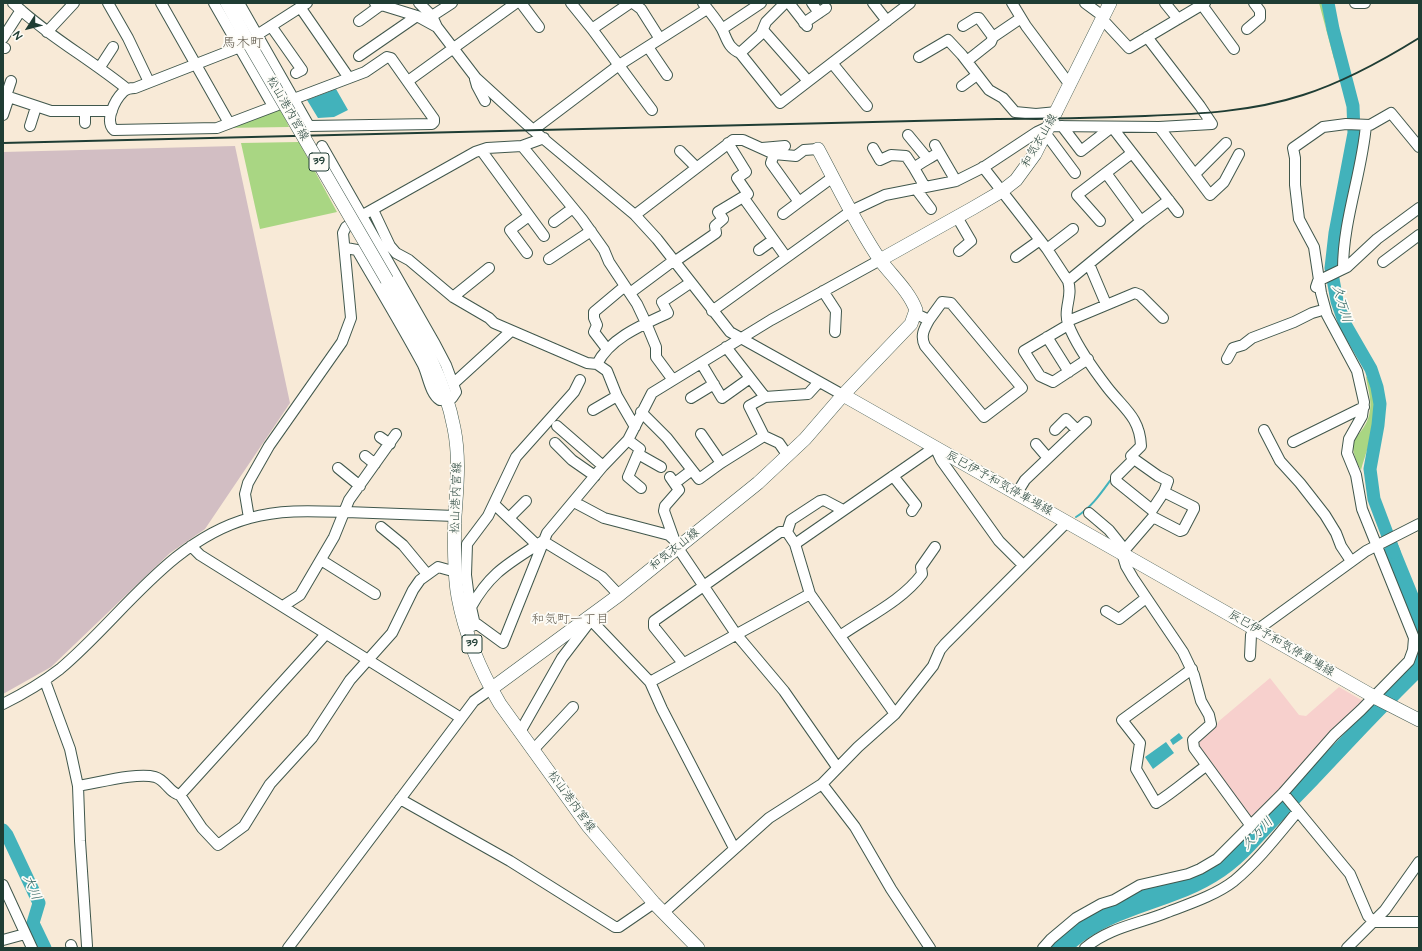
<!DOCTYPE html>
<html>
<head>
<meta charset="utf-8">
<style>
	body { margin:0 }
	#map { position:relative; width:1422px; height:951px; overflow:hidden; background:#f8ead7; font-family:"Architects Daughter",sans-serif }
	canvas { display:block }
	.frame { position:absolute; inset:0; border:4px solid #1f3d34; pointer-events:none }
	.north { position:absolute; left:8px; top:8px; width:40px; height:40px; -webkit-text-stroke:3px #fdfcf7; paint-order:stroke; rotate:234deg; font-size:11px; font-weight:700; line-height:16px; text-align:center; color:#1f3d34 }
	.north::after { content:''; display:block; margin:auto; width:14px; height:18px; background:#1f3d34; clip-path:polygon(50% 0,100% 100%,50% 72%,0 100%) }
</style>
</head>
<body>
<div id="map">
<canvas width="1422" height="951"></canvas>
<div class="frame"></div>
<div class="north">N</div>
</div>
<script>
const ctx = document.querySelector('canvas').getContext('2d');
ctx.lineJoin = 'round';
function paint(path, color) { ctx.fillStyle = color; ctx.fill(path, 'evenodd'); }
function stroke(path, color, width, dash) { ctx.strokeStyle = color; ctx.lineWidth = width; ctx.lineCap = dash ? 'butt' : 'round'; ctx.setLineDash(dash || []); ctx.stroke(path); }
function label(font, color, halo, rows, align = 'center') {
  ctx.font = font + ' "Architects Daughter","Klee One",sans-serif'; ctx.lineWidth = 3.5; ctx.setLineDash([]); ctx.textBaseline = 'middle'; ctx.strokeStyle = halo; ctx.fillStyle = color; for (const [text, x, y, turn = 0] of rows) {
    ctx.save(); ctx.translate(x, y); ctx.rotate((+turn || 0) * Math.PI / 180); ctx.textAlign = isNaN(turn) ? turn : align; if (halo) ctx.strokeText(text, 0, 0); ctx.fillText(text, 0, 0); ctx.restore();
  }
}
const built = new Path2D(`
	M 1270,678 L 1299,715 L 1306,716 L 1339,687 L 1365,702 L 1311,752 L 1294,777 L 1272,795 L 1270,802 L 1249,818 L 1194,744 L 1217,725 L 1219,721 Z`);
const industrial = new Path2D(`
	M 235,146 L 290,403 L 205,529 L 170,553 L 51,667 L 3,694 L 3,152 Z`);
const green = new Path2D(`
	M 1319,3 L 1323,3 L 1324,5 L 1326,27 L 1338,55 L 1334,59 Z
	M 279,105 L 289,127 L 221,128 Z
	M 299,142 L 337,212 L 260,229 L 241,143 Z
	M 1366,376 C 1387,401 1369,442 1361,470 C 1341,432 1366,440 1370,410 C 1372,400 1367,386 1366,376 Z`);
const water = new Path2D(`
	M 336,89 L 348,110 L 334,117 L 318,118 L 307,100 Z
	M 1397,542 L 1419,596 L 1419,679 C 1372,725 1328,775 1282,821 C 1264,839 1246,862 1225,876 C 1178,909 1118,911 1075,948 L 1048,948 L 1062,933 L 1086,917 L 1140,890 L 1191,876 L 1219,864 L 1409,666 L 1419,638 L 1383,549 Z
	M 1179,733 L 1183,738 L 1173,745 L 1170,740 Z
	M 1166,742 L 1174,753 L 1153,769 L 1145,757 Z`);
const stream = new Path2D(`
	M 1076,517 C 1092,507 1101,493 1112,478
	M 670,900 L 680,892`);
const river = new Path2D(`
	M 1328,3 L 1333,29 L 1353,106 L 1354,133 L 1335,233 L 1331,268 L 1337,301 L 1345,324 L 1371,369 L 1377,387 L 1380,404 L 1378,425 L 1370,469 L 1374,499 L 1394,552
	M 3,830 L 7,835 L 39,903 L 33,923 L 45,948`);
const minor = new Path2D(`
	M 13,3 C 48,36 90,59 127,89
	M 108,3 L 128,38 L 149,82
	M 161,3 L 229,123
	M 214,3 L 273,106
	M 239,3 C 262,44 286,85 309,126 L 432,124 L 434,122 L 434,119 L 391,58 L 387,57 L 365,72 L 217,128 L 114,130 C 104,121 115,100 123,92 C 126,89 130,88 135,88 L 240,47
	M 375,3 L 417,16 L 437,27
	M 419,3 L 432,16 L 437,27 L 476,78 L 533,130 L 635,215 L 657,239 L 730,332 L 843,395
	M 521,3 L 539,27
	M 571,3 L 592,29 L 630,3
	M 633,3 L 641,9 L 660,39
	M 703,3 C 709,11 717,20 722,29 C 727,39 728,48 740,53 L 780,103 L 910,3
	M 789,3 L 807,26
	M 812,3 L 819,13
	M 873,3 L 887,21
	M 1012,3 L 1026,26 L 1070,85
	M 1085,3 L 1104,17
	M 1165,3 L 1178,19
	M 1355,3 L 1365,3
	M 1202,5 L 1234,49
	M 300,7 L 349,78
	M 432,16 L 452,3
	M 1103,20 L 1129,48 L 1205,3
	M 359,21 L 381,5
	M 804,23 L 826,8
	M 271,26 L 302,70 L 296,73
	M 963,26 L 976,18 L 979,18 L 993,37
	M 592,29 L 652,110
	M 722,29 L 761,3
	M 1247,29 L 1260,18 L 1260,11 L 1254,3
	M 763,30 L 808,81
	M 47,32 L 74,3
	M 257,35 L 307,3
	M 3,38 L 21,10
	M 3,47 L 5,48
	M 648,47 L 667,75
	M 740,53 L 761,34 L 766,22 L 785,3
	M 359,56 L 417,16
	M 919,57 L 948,40 L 962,55 L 989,90 L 1003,98 L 1015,112 L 1036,114 L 1057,112
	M 967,61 L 991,42 L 993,37 L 1021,18
	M 832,63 L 867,106
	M 100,67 L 113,47
	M 475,79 L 477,86 L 485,101
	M 408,81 L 516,3
	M 962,86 L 977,75
	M 3,95 L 51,111 L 112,111
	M 6,96 L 11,81
	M 3,115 L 9,97
	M 85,123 L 85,111
	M 30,126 L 36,107
	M 1062,126 L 1081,151 L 1112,127 L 1178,212
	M 1159,127 L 1210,195 L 1224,182 L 1239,154
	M 533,130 L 619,65 L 707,9
	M 1046,134 L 1075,173
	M 908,135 L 927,158
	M 935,145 L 956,181
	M 322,146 L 435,344 L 446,365 L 456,392 L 452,398 L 440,400 C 430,394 428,375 423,365 C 402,326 379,288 357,250 L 346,248
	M 522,146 L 582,219 L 604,250 L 609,262 L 637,304 L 646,323 L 656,347 L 656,357 L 673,380
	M 762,148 L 785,146
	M 873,148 L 880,160 L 891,155 L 906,156 L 914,168 C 923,161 931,158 939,152
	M 481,150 L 544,236
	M 680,151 L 696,167
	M 774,154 L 771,163 L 799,202 L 833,177
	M 983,167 L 1047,249 L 1068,281 L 1141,221
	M 914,168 L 925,187
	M 1106,173 L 1141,221 L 1169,200
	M 1195,174 L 1226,143
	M 916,189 L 931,209
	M 743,197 L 786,257
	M 373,210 L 390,246 L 396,253 L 409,260 L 453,297 L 489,318 L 494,323 L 587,363 L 597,364 L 607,371 L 617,396 L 635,427
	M 783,214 L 799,202
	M 635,215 L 733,140 L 743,140 L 774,154 L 796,156 L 804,150 L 818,149
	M 957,217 L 971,241 L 959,251
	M 1100,221 L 1077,195 L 1132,153
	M 554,222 L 573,208
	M 1047,249 L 1073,229
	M 759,250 L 773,240
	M 527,253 L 510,230 L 529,216
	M 1016,257 L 1040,240
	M 549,259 L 591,231
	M 674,262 L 716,233 L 715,226 L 723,219 L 718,212 L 748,194 L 737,178 L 746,172 L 728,143
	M 1383,262 L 1419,235
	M 1089,264 L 1106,304
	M 1343,269 C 1343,220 1362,173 1366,125
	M 1068,281 C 1074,299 1060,310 1071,331 C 1080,351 1094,370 1107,387 C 1123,408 1140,417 1141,446 L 1131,456 L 1134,459 L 1116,477 L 1116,481 L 1152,510 L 1164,492 L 1194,507 L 1194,509 L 1183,530 L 1180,531 L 1153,517 L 1122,553 L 1126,566 L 1133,578 L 1183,652 L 1194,675 L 1201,701 L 1209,715 L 1211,724 L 1193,740 L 1194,748 L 1251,826
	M 1316,287 L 1318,281 L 1347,267 L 1377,239 L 1419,208
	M 823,291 L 836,311 L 835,332
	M 630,293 L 673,261
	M 453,297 L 489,268
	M 712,311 L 851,211 L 885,195 L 956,181 L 984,167 L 1037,132 L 1050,126 L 1159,127 L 1212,124 L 1200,106 L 1147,37
	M 916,314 L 929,320 C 924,329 920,336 925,346 L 984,417 L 1022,388 L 951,303 L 942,302 L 929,320
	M 1068,321 L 1135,293 L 1140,295 L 1163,318
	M 1068,325 L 1024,351 L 1040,376 L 1053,382 L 1088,359
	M 1047,337 L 1069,372
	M 726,347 L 765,397
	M 607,349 L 594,332 L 597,325 L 594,318 L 594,312 L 625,286
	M 1227,359 L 1233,348 L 1243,345 L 1252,338 L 1294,322 L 1312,313 L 1319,311
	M 701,363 L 722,398 L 750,378
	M 597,364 C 610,338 642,325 668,313 L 662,302 L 690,283
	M 454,383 L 511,331
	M 691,398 L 714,384
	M 593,410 L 617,396
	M 641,412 L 667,438 L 699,479 L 721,463 L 764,436 L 779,443 L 788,456
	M 557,426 L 603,466
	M 1055,430 L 1066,419 L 1077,430
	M 1264,430 L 1280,461 L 1300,483 L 1325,515 L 1336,533 L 1341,546 L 1351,561
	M 701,434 L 721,463
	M 764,436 L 749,406 L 765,397 L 808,394 L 819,382
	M 380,437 L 390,444
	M 628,440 L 640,449 L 628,477 L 641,488
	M 1293,442 L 1364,407
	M 555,443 L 572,460 L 595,476
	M 1036,444 L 1048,458
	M 638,454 L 661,467
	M 365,456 L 375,464
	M 1134,459 L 1158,476 L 1168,481 L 1164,492
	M 338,468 L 360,486
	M 893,476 L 916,505 L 912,511
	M 670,477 L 679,490 L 665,506 L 664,511 L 674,539
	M 675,483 L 692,470
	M 1017,493 L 1025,480 L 1086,422
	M 574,502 L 604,518 L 669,535 L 681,546
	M 494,504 L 537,545
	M 1089,513 L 1109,530 L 1125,550
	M 510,517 L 526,501
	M 249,518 L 245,494 L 248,483 L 269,446 L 342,342 L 351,318 L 343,233 L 346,227 L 361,216 L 475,152 L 487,148 L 522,146 L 544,138
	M 381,527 L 403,545 L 427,574
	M 787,532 L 791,520 L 820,501 L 824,500 L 843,510
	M 795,544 L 935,447 L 941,460 L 999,541 L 1023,565
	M 191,546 L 200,555 L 461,718
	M 678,548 L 736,634 L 784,691 L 837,767
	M 321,560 L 375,594
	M 283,606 L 300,595 L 334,537 L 349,500 L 396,434
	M 471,607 C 491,571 510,563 543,541 L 602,577 L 619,595
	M 1106,611 L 1119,619 L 1146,598
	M 588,617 L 650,682 L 662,709 L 734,848
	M 475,625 L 469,598 L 466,575 L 467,544 L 488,516 L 516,457 L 574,392 L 580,380
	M 467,628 L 477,624 L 503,643 L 547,533 L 603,466 L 628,440 L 652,393 L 771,320 L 880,260
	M 840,636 C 867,617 902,601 922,574 L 921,567 L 935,547
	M 1250,656 L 1251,635 L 1257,630 L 1366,551 L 1419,524
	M 683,663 L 654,627 L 654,621 L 780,532 L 787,532 L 795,544 L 810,594 L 895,714
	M 1192,669 L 1122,720 L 1140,743 L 1136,769 L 1156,803 C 1174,792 1189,778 1206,766
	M 45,681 L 70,749 L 78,786 L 80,841 L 87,946
	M 650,682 L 810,594
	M 3,704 C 23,694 42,683 60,669 C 121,618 169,540 250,518 C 281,509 314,511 346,512 C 382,513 419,515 455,516
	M 520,732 L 562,658 L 591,620
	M 533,750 L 573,707
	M 822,784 L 855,827 L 891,889 L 930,948
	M 78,786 C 98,783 137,772 155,777 C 166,780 169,793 180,795 L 326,634
	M 1283,793 L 1350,874 L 1368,916 L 1374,922 L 1419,922
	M 180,795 L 202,828 L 218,845 L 244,826 L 270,784 L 312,738 L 350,680 L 392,633 L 413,590 L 420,580 L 438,567 L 456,572
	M 400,799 L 510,861 L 615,927 L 619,927 L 654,903
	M 3,885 L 32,948
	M 663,913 L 769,818 L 822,784 L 858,747 L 895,714 L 933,666 L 940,650 L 945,644 L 1067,522
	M 3,940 L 25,934
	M 71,945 L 72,948
	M 288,948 L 465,713 L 474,701 L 491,689
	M 1043,948 L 1051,939 L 1076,918 L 1101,904 L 1114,900 L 1140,885 L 1188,874 L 1200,869 L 1217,859 L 1283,793 L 1334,735 L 1361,710 L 1409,661 L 1413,650 L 1414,638 L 1362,509 L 1356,475 L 1347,453 L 1349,439 L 1362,416 L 1364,402 L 1357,371 L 1327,315 L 1321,293 L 1314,247 L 1299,219 L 1295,185 L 1295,158 L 1293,148 L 1323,127 L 1346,124 L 1370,125 L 1391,113 L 1419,147
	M 1085,948 C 1110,927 1139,924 1168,912 C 1189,904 1216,895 1234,881 C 1258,861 1278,835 1298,811
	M 1347,948 L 1385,910 L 1419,862`);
const major = new Path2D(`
	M 227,3 L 250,45
	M 880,260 L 973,208 L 1002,191 L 1016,180 L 1035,154 L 1110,3
	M 387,280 C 414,327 444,374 454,428 C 460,458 457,486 455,516 C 454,538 454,576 458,597 C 465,634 481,672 500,704 L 588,826 L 654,903 L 698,948
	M 843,395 L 1378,699 L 1419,720
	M 491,689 L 619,595 L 758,483 L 805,439 L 843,395 L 911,324 L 916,310 C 909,291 892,276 880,260 C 856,225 838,186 818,149`);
const rail = new Path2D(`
	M 3,143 L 997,119 C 1046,119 1095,118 1145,116 C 1198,114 1251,112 1303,95 C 1344,82 1382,61 1419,38`);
const majorBridge = new Path2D(`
	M 250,45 L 387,280`);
const shields = [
	[319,162,20],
	[472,644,20]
];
const shieldNames = [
	["39",319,162],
	["39",472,644]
];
const streetNames = [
	["松山港内宮線",287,109,60],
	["和気衣山線",1040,141,-60],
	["辰巳伊予和気停車場線",999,484,29],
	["松山港内宮線",457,498,-88],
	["和気衣山線",675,550,-39],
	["辰巳伊予和気停車場線",1281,644,30],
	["松山港内宮線",571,802,54]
];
const waterNames = [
	["久万川",1341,304,74],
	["久万川",1258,834,-46],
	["大川",31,888,67]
];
const neighbourhoodNames = [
	["和気町一丁目",570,620]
];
const quarterNames = [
	["馬木町",243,44]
];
paint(built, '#f7d0cd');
paint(industrial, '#d2bec3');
paint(green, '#a9d683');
paint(water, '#42b2bb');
stroke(stream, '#42b2bb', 2);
stroke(river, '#42b2bb', 13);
stroke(minor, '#40574c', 12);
stroke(major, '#40574c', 14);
stroke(minor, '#fff', 10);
stroke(major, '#fff', 13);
stroke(rail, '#1f3d34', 2);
stroke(majorBridge, '#40574c', 14, []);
stroke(majorBridge, '#fff', 13);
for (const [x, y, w] of shields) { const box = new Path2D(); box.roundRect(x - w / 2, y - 9, w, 18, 3); ctx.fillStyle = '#fdfcf7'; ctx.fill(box); stroke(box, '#1f3d34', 1); }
label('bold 11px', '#1f3d34', null, shieldNames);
label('12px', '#1f3d34', '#fdfcf7', streetNames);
label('italic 13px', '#2a605c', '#fdfcf7', waterNames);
label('13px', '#665f52', '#fdfcf7', neighbourhoodNames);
label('14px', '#665f52', '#fdfcf7', quarterNames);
</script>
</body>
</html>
